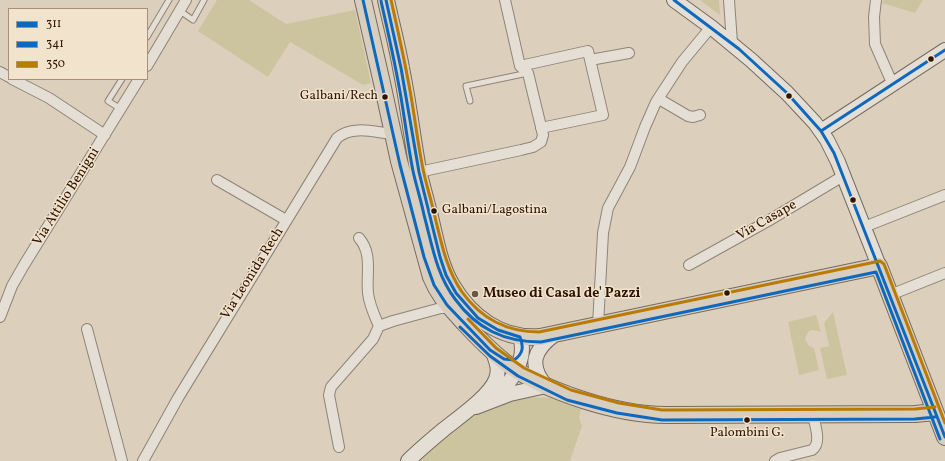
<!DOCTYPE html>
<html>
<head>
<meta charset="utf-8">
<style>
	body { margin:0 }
	#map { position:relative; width:945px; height:461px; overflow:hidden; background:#dcd0bd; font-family:Vollkorn,serif }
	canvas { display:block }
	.legend { position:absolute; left:8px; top:8px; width:140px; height:72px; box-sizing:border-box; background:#f1e3cc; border:1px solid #a4907c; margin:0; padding:5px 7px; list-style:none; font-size:12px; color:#301403 }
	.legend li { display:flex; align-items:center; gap:8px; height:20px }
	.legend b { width:20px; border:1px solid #a4907c }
</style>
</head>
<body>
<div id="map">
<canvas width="945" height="461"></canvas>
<ul class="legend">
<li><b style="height:5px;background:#0c69bf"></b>311</li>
<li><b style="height:5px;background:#0c69bf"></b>341</li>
<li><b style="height:5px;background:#bb7a01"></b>350</li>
</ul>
</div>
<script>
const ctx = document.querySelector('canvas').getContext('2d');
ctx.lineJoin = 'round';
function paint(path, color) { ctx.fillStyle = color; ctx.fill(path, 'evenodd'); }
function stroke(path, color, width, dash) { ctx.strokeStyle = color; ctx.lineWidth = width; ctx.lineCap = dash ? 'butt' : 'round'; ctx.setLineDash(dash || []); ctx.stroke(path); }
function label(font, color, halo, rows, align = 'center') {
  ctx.font = font + ' Vollkorn,serif'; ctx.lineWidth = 3; ctx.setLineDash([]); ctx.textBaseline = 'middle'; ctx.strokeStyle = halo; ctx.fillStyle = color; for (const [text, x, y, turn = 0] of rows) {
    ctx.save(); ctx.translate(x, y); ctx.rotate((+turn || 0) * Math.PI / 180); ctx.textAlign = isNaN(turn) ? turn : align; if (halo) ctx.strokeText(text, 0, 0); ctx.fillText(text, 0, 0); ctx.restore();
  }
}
const green = new Path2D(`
	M 217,0 L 249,0 L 286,24 L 355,10 L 371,83 L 363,85 L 290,42 L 268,77 L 198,31 Z
	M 700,0 L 719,0 L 720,15 Z
	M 884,0 L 923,0 L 915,13 L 882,3 Z
	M 833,312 L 847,375 L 827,379 L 820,348 L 829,346 L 824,323 Z
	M 816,315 L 821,332 L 819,331 L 811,330 L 808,332 L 805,339 L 809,346 L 814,348 L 819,370 L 799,375 L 788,322 Z
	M 525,397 L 550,398 L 581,409 L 579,418 L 582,426 L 570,461 L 417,461 L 446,435 L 482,410 L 492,408 Z`);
const lane = new Path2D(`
	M 180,11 L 193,20 L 204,0
	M 147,37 L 169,0
	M 470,101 L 466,86 L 528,73
	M 121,109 L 108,101 L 122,79`);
const street = new Path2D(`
	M 505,0 L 520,66
	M 729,0 L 732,43
	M 876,0 L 874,17 L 875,44 L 893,85
	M 590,60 L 629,53
	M 147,66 L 186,0
	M 520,66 L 588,51 L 603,115 L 541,128
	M 0,72 L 9,77
	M 12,79 L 49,98 L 105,135
	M 659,99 L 688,116 L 693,117 L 700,115
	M 419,172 L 521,150 L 533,147 L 541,142 L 543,135 L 528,73 L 520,66
	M 217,180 L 286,220
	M 864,227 L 945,195
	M 689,265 L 768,221 L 843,176
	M 890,295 L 945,273
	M 0,317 L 12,286 L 24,265 L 139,79
	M 598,325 L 603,233 L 608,208 L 630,167 L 645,127 L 656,102 L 682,62 L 711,27
	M 379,326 L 393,321 L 441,308 L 451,308
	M 87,329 L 122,461
	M 339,447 L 329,395 L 331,387 L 373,339 L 379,326 C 374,315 369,304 368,293 C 366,274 373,254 359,238
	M 143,461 L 178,398 L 337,138 C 352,125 374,132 392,134
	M 775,461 L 780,458 L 812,450 C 822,443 815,426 813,415`);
const secondary = new Path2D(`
	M 674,0 L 711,27 L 751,60 L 787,93 L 815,123 L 827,140 L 838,162 L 879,266
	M 821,131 L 945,50
	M 546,386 C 528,365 534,350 554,335
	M 494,399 C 510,384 528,359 520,337
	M 476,407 L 510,394 L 546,386
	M 408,461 C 419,450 431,440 443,430 C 458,418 490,396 496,379 C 500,369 496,361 493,352`);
const primary = new Path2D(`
	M 363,0 L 382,83 L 399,161 L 431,277 C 439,297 450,307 464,323 C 477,337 491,351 506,363 C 545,392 618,415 666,415 L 915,414 L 935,412
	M 386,0 C 391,23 397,45 401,68 C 408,102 412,136 418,170 C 422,187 427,204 431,221 C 436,242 440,265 451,284 C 470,317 501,340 540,337 L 879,266 L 945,437`);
const bus1 = new Path2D(`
	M 363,0 L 400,165 L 424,257 L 434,285 L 447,305 L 490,350 L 504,359 L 514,360 C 523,354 524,347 520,337 L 498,330 L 478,318 L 456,293 L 446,275 L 440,257 L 419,172 L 401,68 L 386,0
	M 674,0 L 739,49 L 787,93 L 821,131 L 834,153 L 945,437
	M 821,131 L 945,50`);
const bus2 = new Path2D(`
	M 381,1 C 387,28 393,54 398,81 C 404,111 407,141 413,171 C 416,185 421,200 424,215 C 432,244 436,274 455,299 C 477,329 504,342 541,342 L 876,272 L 940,439
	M 460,327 L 490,356 L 518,376 L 567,400 L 617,413 L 662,420 L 915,419 L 935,417`);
const bus3 = new Path2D(`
	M 391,0 C 397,27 403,53 408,80 C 414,109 417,140 423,169 C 426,184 431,199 434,213 C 441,241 446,269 462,292 C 482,320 507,332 539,332 L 880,261 L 884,264 L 945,423
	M 468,319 L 496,348 L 524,368 L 571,390 L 619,403 L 662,410 L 915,409 L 935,407`);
const markers = [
	[931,59,3.5,"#301403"],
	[789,96,3.5,"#301403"],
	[385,97,3.5,"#301403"],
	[853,200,3.5,"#301403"],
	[434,211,3.5,"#301403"],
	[727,293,3.5,"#301403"],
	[475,294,4,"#6c5644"],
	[747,420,3.5,"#301403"]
];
const busNames = [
	["Galbani/Rech",378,97],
	["Galbani/Lagostina",442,211,"left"],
	["Palombini G.",747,434,"center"]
];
const streetNames = [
	["Via Attilio Benigni",67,197,-58],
	["Via Casape",767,221,-30],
	["Via Leonida Rech",253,274,-58]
];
const poiNames = [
	["Museo di Casal de' Pazzi",483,294]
];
paint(green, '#ccc49f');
stroke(lane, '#8e8477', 7);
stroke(street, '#8e8477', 12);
stroke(secondary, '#756b5f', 16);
stroke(primary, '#756b5f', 18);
stroke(lane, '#e4ded4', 5);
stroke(street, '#e4ded4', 10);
stroke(secondary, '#e4ded4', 14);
stroke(primary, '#d8cebf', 16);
stroke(bus1, '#0c69bf', 3);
stroke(bus2, '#0c69bf', 3);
stroke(bus3, '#bb7a01', 3);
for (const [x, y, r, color] of markers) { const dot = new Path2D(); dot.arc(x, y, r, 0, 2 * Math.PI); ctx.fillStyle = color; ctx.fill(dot); stroke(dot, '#f1e3cc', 1.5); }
label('13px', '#301403', '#f1e3cc', busNames, 'right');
label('14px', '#301403', '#f1e3cc', streetNames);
label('bold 14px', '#301403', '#f1e3cc', poiNames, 'left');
</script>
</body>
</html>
